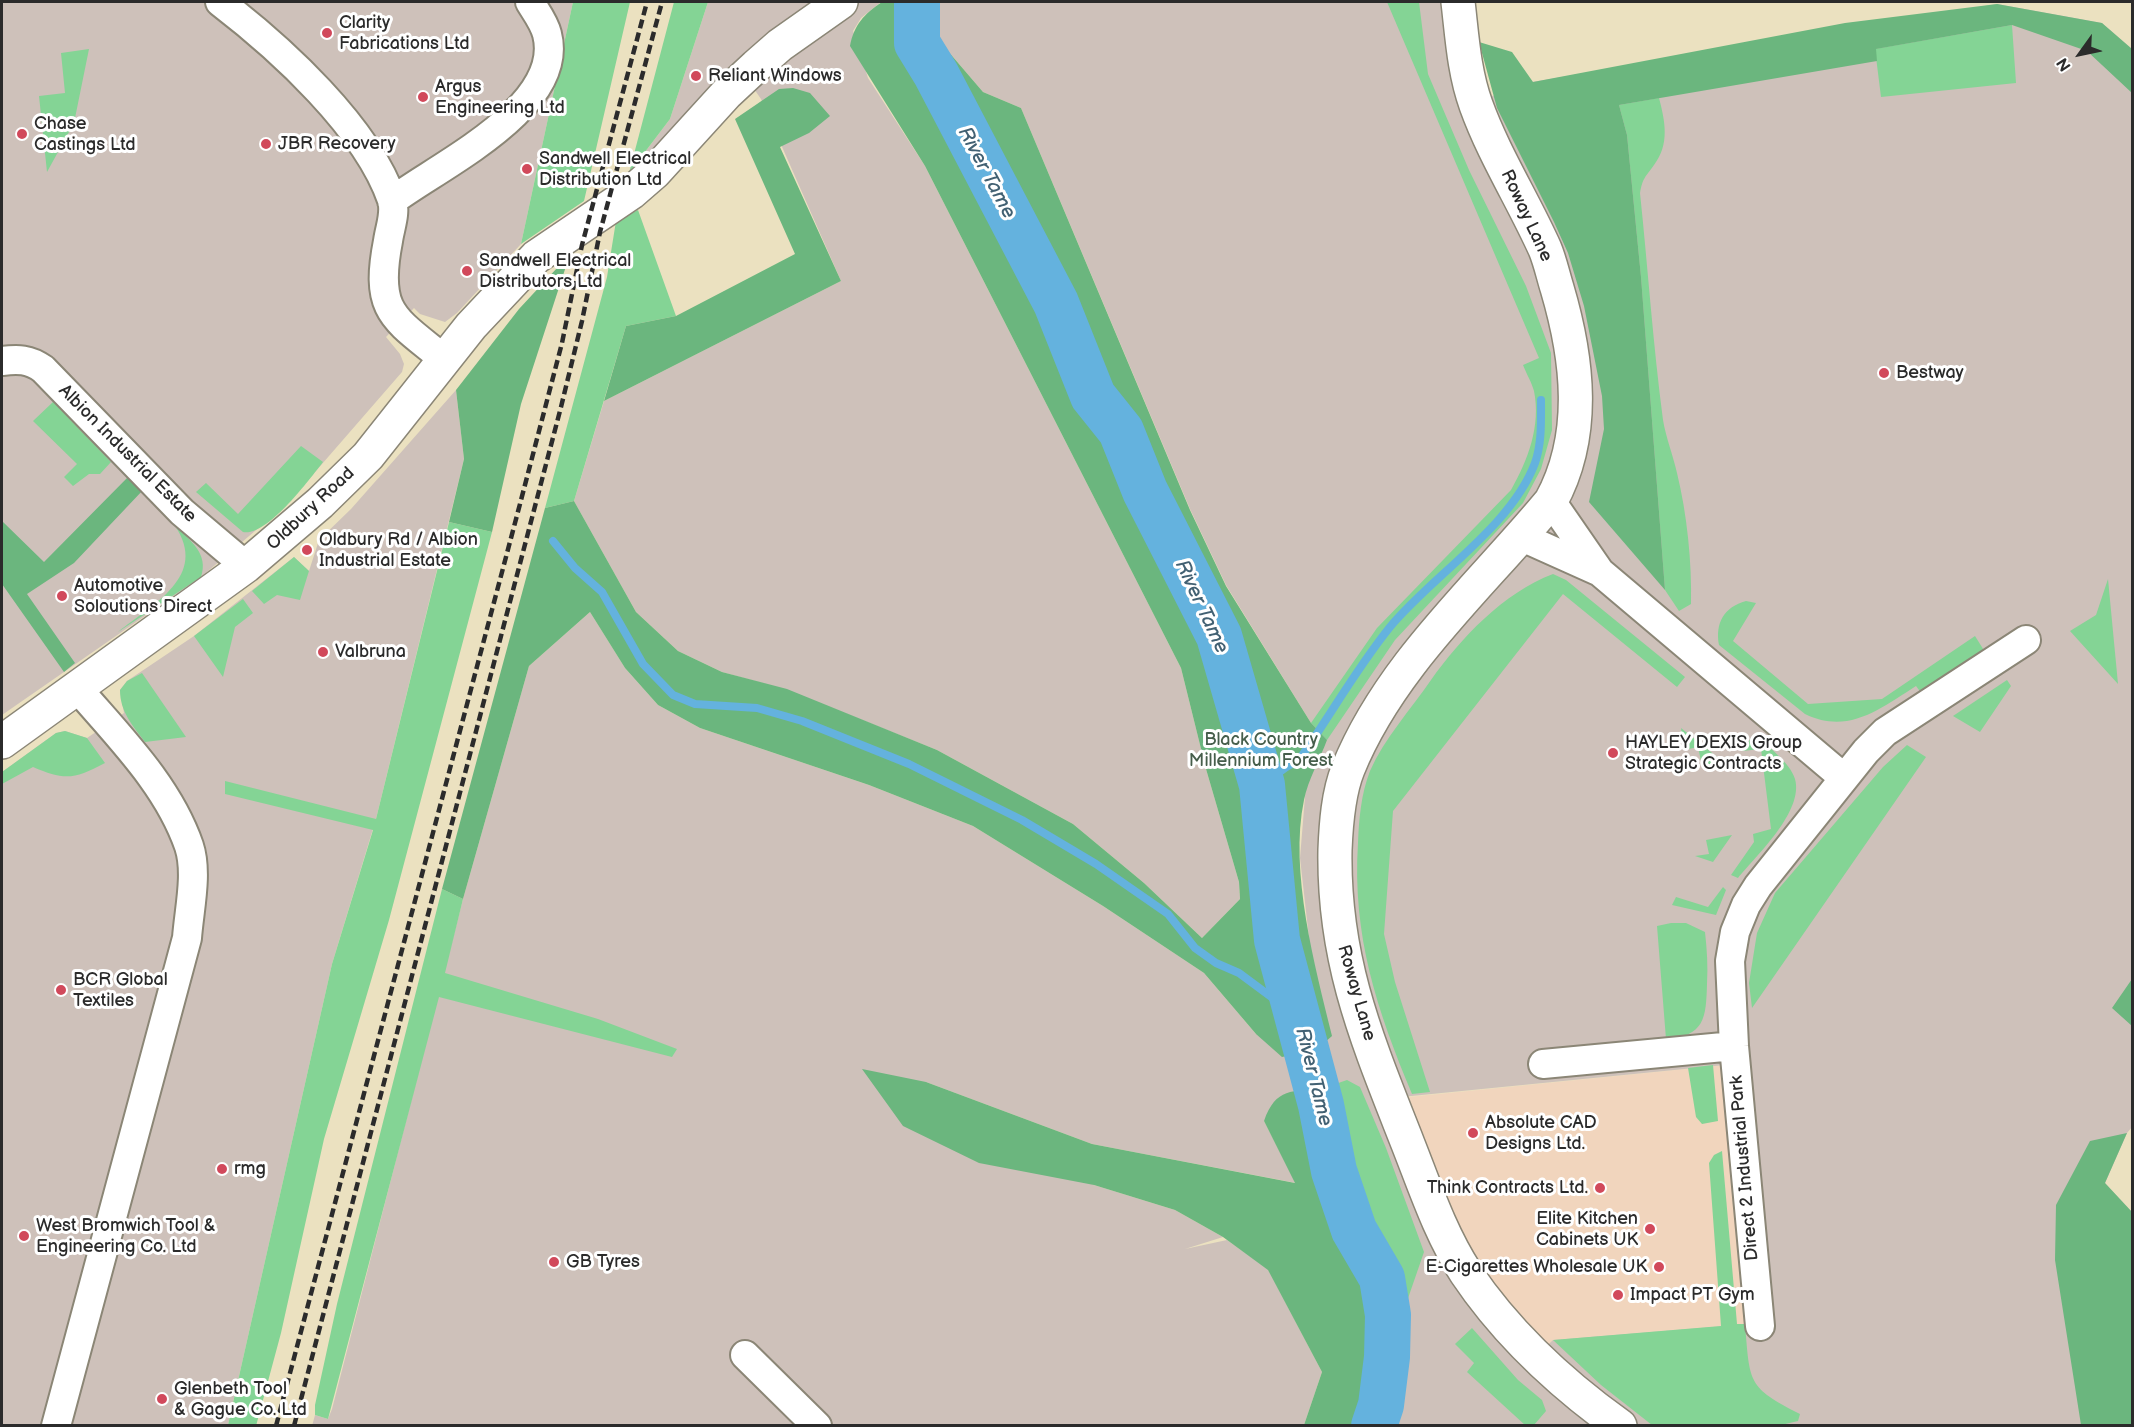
<!DOCTYPE html>
<html>
<head>
<meta charset="utf-8">
<style>
	body { margin:0 }
	#map { position:relative; width:2134px; height:1427px; overflow:hidden; background:#ebe1c0; font-family:"Balsamiq Sans",sans-serif }
	canvas { display:block }
	.frame { position:absolute; inset:0; border:3px solid #2b2b2b; pointer-events:none }
	.north { position:absolute; left:2050px; top:24px; width:60px; height:60px; -webkit-text-stroke:4px #fff; paint-order:stroke; rotate:237deg; font-size:16px; font-weight:700; line-height:24px; text-align:center; color:#2b2b2b }
	.north::after { content:''; display:block; margin:auto; width:21px; height:27px; background:#2b2b2b; clip-path:polygon(50% 0,100% 100%,50% 72%,0 100%) }
</style>
</head>
<body>
<div id="map">
<canvas width="2134" height="1427"></canvas>
<div class="frame"></div>
<div class="north">N</div>
</div>
<script>
const ctx = document.querySelector('canvas').getContext('2d');
ctx.lineJoin = 'round';
function paint(path, color) { ctx.fillStyle = color; ctx.fill(path, 'evenodd'); }
function stroke(path, color, width, dash) { ctx.strokeStyle = color; ctx.lineWidth = width; ctx.lineCap = dash ? 'butt' : 'round'; ctx.setLineDash(dash || []); ctx.stroke(path); }
function label(font, color, halo, rows, align = 'center') {
  ctx.font = font + ' "Balsamiq Sans",sans-serif'; ctx.lineWidth = 6; ctx.setLineDash([]); ctx.textBaseline = 'middle'; ctx.strokeStyle = halo; ctx.fillStyle = color; for (const [text, x, y, turn = 0] of rows) {
    ctx.save(); ctx.translate(x, y); ctx.rotate((+turn || 0) * Math.PI / 180); ctx.textAlign = isNaN(turn) ? turn : align; if (halo) ctx.strokeText(text, 0, 0); ctx.fillText(text, 0, 0); ctx.restore();
  }
}
const built = new Path2D(`
	M 1735,1064 L 1760,1326 L 1737,1325 L 1553,1340 L 1535,1357 L 1506,1325 L 1390,1099 Z`);
const industrial = new Path2D(`
	M 2,2 L 573,2 L 521,244 L 457,313 L 445,322 L 420,314 L 414,308 L 386,337 L 400,354 L 404,364 L 402,372 L 289,502 L 201,577 L 2,715 Z
	M 708,2 L 881,2 L 861,18 L 853,31 L 868,78 L 925,166 L 1181,668 L 1206,769 L 1239,882 L 1240,899 L 1202,938 L 1144,883 L 1073,824 L 937,750 L 787,690 L 722,672 L 678,651 L 636,612 L 574,501 L 604,401 L 841,281 L 761,99 L 745,76 L 629,173 L 670,119 Z
	M 928,2 L 1458,2 L 1475,102 L 1532,82 L 1997,4 L 2102,23 L 2132,49 L 2132,1127 L 2127,1133 L 2105,1183 L 2132,1212 L 2132,1425 L 1386,1425 L 1405,1307 L 1357,1189 L 1324,1088 L 1264,1121 L 1296,1183 L 1092,1144 L 926,1082 L 1094,1185 L 1175,1210 L 1223,1237 L 1185,1249 L 1227,1240 L 1268,1269 L 1322,1372 L 1304,1425 L 312,1426 L 315,1415 L 328,1419 L 332,1409 L 463,899 L 529,666 L 590,612 L 625,668 L 658,705 L 700,728 L 869,785 L 973,826 L 1103,906 L 1204,973 L 1256,1034 L 1309,938 L 1300,858 L 1311,723 L 1226,585 L 1190,509 L 1021,108 L 983,92 L 941,43 ZM 1735,1064 L 1760,1326 L 1737,1325 L 1553,1340 L 1535,1357 L 1444,1234 L 1391,1098 Z
	M 456,390 L 464,459 L 376,819 L 332,964 L 228,1425 L 2,1425 L 2,772 L 56,733 L 65,731 L 87,738 L 124,713 L 120,690 L 127,681 L 194,636 L 294,557 L 309,571 L 319,540 L 351,509 Z`);
const green = new Path2D(`
	M 573,2 L 630,2 L 584,201 L 521,244 Z
	M 674,2 L 708,2 L 670,119 L 629,173 Z
	M 1387,2 L 1419,2 L 1428,74 L 1469,170 L 1526,286 L 1551,353 L 1552,430 L 1541,469 L 1523,503 L 1395,640 L 1327,740 L 1311,723 L 1377,628 L 1511,490 C 1528,460 1541,426 1534,391 C 1532,383 1526,373 1523,365 L 1539,358 Z
	M 2012,25 L 2016,83 L 1881,97 L 1875,49 Z
	M 89,49 L 74,123 L 47,172 L 39,96 L 65,93 L 61,53 Z
	M 1659,98 C 1665,121 1670,144 1654,165 C 1645,178 1643,177 1640,193 C 1648,269 1653,345 1663,420 C 1666,438 1673,455 1677,473 C 1687,514 1692,562 1691,604 L 1679,611 L 1665,590 L 1641,277 L 1627,135 L 1619,105 Z
	M 638,210 L 676,316 L 626,326 L 574,501 L 545,508 L 607,277 L 616,221 Z
	M 53,402 L 111,462 L 100,474 L 89,474 L 73,486 L 64,477 L 77,464 L 33,421 Z
	M 301,446 L 323,462 C 309,480 267,537 243,532 L 196,492 L 206,483 L 238,514 Z
	M 449,522 L 492,532 L 389,920 L 324,1139 L 281,1333 L 256,1426 L 228,1425 L 332,964 L 373,830 L 225,794 L 225,781 L 376,819 Z
	M 175,526 C 191,541 209,554 201,577 L 118,632 C 153,604 209,576 175,526 Z
	M 294,557 L 309,571 L 300,600 L 277,595 L 264,604 L 252,591 Z
	M 1553,574 L 1566,580 L 1685,677 L 1677,687 L 1563,594 L 1393,811 L 1384,934 L 1395,982 L 1430,1092 L 1412,1094 C 1377,1010 1352,936 1358,843 C 1359,819 1361,794 1370,771 C 1384,739 1411,709 1431,680 C 1461,638 1503,593 1553,574 Z
	M 2108,579 L 2118,684 L 2070,631 L 2096,615 Z
	M 243,599 L 253,613 L 235,627 L 223,677 L 194,636 Z
	M 1746,601 L 1756,603 L 1733,641 L 1808,704 L 1882,699 L 1975,636 L 1985,652 L 1922,694 L 1916,686 C 1880,709 1848,735 1805,714 L 1719,645 C 1715,623 1724,607 1746,601 Z
	M 142,673 L 186,737 L 145,742 C 133,726 120,712 120,690 L 127,681 Z
	M 2007,680 L 2011,686 L 1980,732 L 1953,716 Z
	M 1681,728 L 1722,761 L 1702,766 L 1698,747 L 1684,750 Z
	M 65,731 L 87,738 L 105,763 C 75,779 65,781 33,767 L 2,784 L 2,772 L 56,733 Z
	M 1754,734 C 1767,746 1790,762 1795,779 C 1804,811 1757,855 1738,878 L 1731,875 L 1754,842 L 1753,834 L 1771,829 L 1761,749 L 1742,751 Z
	M 1907,745 L 1926,757 L 1752,1008 L 1749,983 L 1757,933 L 1775,893 L 1883,767 Z
	M 1732,835 L 1713,862 L 1695,856 L 1709,854 L 1706,840 Z
	M 1723,887 L 1726,890 L 1716,915 L 1672,905 L 1676,897 L 1708,907 Z
	M 442,889 L 463,899 L 445,973 L 598,1019 L 677,1049 L 672,1057 L 439,997 L 328,1419 L 315,1415 L 315,1405 L 337,1304 Z
	M 1671,923 L 1686,923 L 1705,932 C 1707,950 1708,966 1707,984 C 1706,1018 1705,1036 1666,1039 L 1657,926 Z
	M 1713,1065 L 1718,1121 L 1702,1124 L 1696,1117 L 1688,1068 Z
	M 1347,1080 L 1360,1087 L 1386,1148 L 1424,1252 L 1405,1307 L 1357,1189 L 1324,1088 Z
	M 1722,1151 L 1737,1324 L 1745,1324 C 1750,1383 1747,1387 1800,1414 L 1798,1421 L 1777,1426 L 1652,1425 L 1601,1385 L 1553,1340 L 1721,1326 L 1709,1163 L 1714,1155 Z
	M 1472,1328 L 1518,1380 L 1542,1400 L 1546,1411 L 1534,1425 L 1525,1425 L 1467,1372 L 1474,1363 L 1455,1344 Z`);
const forest = new Path2D(`
	M 882,2 L 928,2 L 941,43 L 983,92 L 1021,108 L 1190,510 L 1226,586 L 1311,723 L 1327,740 C 1320,759 1308,780 1304,800 C 1289,872 1315,966 1332,1036 L 1316,1050 L 1282,1057 L 1256,1034 L 1204,973 L 1103,906 L 973,826 L 869,785 L 700,728 L 658,705 L 625,668 L 590,612 L 529,666 L 463,899 L 442,889 L 545,508 L 574,501 L 636,612 L 678,651 L 722,672 L 787,689 L 937,750 L 1073,824 L 1144,883 L 1202,938 L 1240,899 L 1239,882 L 1206,769 L 1181,668 L 925,166 L 850,46 C 854,25 864,14 882,2 Z
	M 1997,4 L 2102,23 L 2132,49 L 2132,93 L 2087,51 L 2012,25 L 1876,49 L 1877,61 L 1619,105 L 1627,135 L 1641,277 L 1665,590 L 1589,502 L 1604,429 L 1602,396 L 1584,306 L 1568,253 L 1554,222 L 1497,108 L 1479,42 L 1512,52 L 1533,82 L 1845,23 Z
	M 793,88 L 810,93 L 830,116 L 809,133 L 780,147 L 841,281 L 604,401 L 626,326 L 676,316 L 795,254 L 735,119 L 779,89 Z
	M 570,254 L 521,404 L 492,532 L 449,522 L 464,459 L 456,390 L 519,309 Z
	M 130,475 L 143,490 L 74,563 L 27,594 L 75,663 L 64,672 L 2,584 L 2,521 L 44,562 Z
	M 2132,979 L 2132,1026 L 2112,1008 Z
	M 862,1069 L 926,1082 L 1092,1144 L 1295,1183 L 1264,1121 C 1276,1087 1292,1092 1324,1088 L 1357,1189 L 1405,1307 L 1386,1425 L 1304,1425 L 1322,1372 L 1268,1270 L 1223,1237 L 1175,1210 L 1094,1185 L 979,1163 L 903,1126 Z
	M 2127,1133 L 2105,1183 L 2132,1212 L 2132,1425 L 2081,1425 L 2055,1260 L 2056,1205 L 2090,1141 Z`);
const stream = new Path2D(`
	M 553,541 L 575,568 L 602,592 L 643,664 L 673,695 L 695,704 L 757,708 L 802,721 L 909,764 L 1022,820 L 1096,864 L 1168,914 L 1195,948 L 1216,963 L 1239,973 L 1297,1016
	M 1264,799 C 1270,778 1279,770 1299,760 C 1330,716 1356,669 1390,627 C 1432,576 1511,527 1535,463 C 1542,443 1541,421 1541,400`);
const river = new Path2D(`
	M 917,2 L 917,43 L 936,74 L 1056,303 L 1093,396 L 1121,431 L 1145,491 L 1219,636 L 1262,785 L 1277,940 L 1321,1105 L 1334,1171 L 1354,1230 L 1382,1278 L 1388,1315 L 1387,1357 L 1381,1405 L 1374,1426`);
const minor = new Path2D(`
	M 220,2 C 280,48 367,127 392,200 C 396,213 390,227 388,241 C 374,313 394,318 445,360
	M 392,201 C 438,166 566,107 547,34 C 544,22 536,12 530,2
	M 2,361 C 18,359 29,359 43,369 L 182,512 L 246,566
	M 1551,501 L 1600,572 L 1844,778
	M 1522,537 L 1600,572
	M 1543,1064 L 1734,1046
	M 1760,1326 L 1734,1046 L 1730,961 L 1735,932 L 1746,905 L 1758,886 L 1866,751 L 1885,732 L 2026,640
	M 745,1355 L 817,1426
	M 56,1426 L 187,938 C 189,910 198,873 189,846 C 168,785 119,737 78,689`);
const tertiary = new Path2D(`
	M 1458,2 C 1462,36 1464,72 1476,105 C 1494,155 1523,200 1545,249 C 1550,261 1553,275 1557,288 C 1578,359 1587,435 1551,501 C 1481,586 1390,665 1348,769 C 1338,794 1336,824 1335,850 C 1333,962 1368,1042 1408,1144 C 1425,1187 1440,1233 1466,1273 C 1507,1334 1560,1383 1620,1426`);
const secondary = new Path2D(`
	M 2,742 L 246,566 L 320,503 L 368,456 L 471,326 L 536,257 L 632,192 L 655,172 L 727,93 L 756,66 L 780,45 L 841,2`);
const rail = new Path2D(`
	M 276,1426 L 520,504 L 562,343 L 582,245 L 647,2
	M 294,1426 L 561,407 L 582,321 L 600,232 L 662,2`);
const markers = [
	[327,33,6,"#d1495b"],
	[696,76,6,"#d1495b"],
	[423,97,6,"#d1495b"],
	[22,134,6,"#d1495b"],
	[266,144,6,"#d1495b"],
	[527,169,6,"#d1495b"],
	[467,271,6,"#d1495b"],
	[1884,373,6,"#d1495b"],
	[307,550,6,"#d1495b"],
	[62,596,6,"#d1495b"],
	[323,652,6,"#d1495b"],
	[1613,753,6,"#d1495b"],
	[61,990,6,"#d1495b"],
	[1473,1133,6,"#d1495b"],
	[222,1169,6,"#d1495b"],
	[1600,1188,6,"#d1495b"],
	[1650,1229,6,"#d1495b"],
	[24,1236,6,"#d1495b"],
	[554,1262,6,"#d1495b"],
	[1659,1267,6,"#d1495b"],
	[1618,1295,6,"#d1495b"],
	[162,1399,6,"#d1495b"]
];
const poiNames = [
	["Clarity",339,23],
	["Fabrications Ltd",339,44],
	["Reliant Windows",708,76],
	["Argus",435,87],
	["Engineering Ltd",435,108],
	["Chase",34,124],
	["Castings Ltd",34,145],
	["JBR Recovery",278,144],
	["Sandwell Electrical",539,159],
	["Distribution Ltd",539,180],
	["Sandwell Electrical",479,261],
	["Distributors Ltd",479,282],
	["Bestway",1896,373],
	["Oldbury Rd / Albion",319,540],
	["Industrial Estate",319,561],
	["Automotive",74,586],
	["Soloutions Direct",74,607],
	["Valbruna",335,652],
	["HAYLEY DEXIS Group",1625,743],
	["Strategic Contracts",1625,764],
	["BCR Global",73,980],
	["Textiles",73,1001],
	["Absolute CAD",1485,1123],
	["Designs Ltd.",1485,1144],
	["rmg",234,1169],
	["Think Contracts Ltd.",1588,1188,"right"],
	["Elite Kitchen",1638,1219,"right"],
	["Cabinets UK",1638,1240,"right"],
	["West Bromwich Tool &",36,1226],
	["Engineering Co. Ltd",36,1247],
	["GB Tyres",566,1262],
	["E-Cigarettes Wholesale UK",1647,1267,"right"],
	["Impact PT Gym",1630,1295],
	["Glenbeth Tool",174,1389],
	["& Gague Co. Ltd",174,1410]
];
const streetNames = [
	["Roway Lane",1526,216,65],
	["Albion Industrial Estate",127,454,45],
	["Oldbury Road",311,509,-43],
	["Roway Lane",1356,993,74],
	["Direct 2 Industrial Park",1745,1168,-95]
];
const parkNames = [
	["Black Country",1261,740],
	["Millennium Forest",1261,761]
];
const waterNames = [
	["River Tame",986,173,62],
	["River Tame",1201,607,65],
	["River Tame",1313,1077,76]
];
paint(built, '#f1d5bd');
paint(industrial, '#cec1ba');
paint(green, '#84d495');
paint(forest, '#6bb67e');
stroke(stream, '#64b2de', 8);
stroke(river, '#64b2de', 46);
stroke(minor, '#8b8676', 32);
stroke(tertiary, '#8b8676', 36);
stroke(secondary, '#8b8676', 36);
stroke(minor, '#fff', 28);
stroke(tertiary, '#fff', 33);
stroke(secondary, '#fff', 33);
stroke(rail, '#2b2b2b', 4.5, [9, 4.5]);
for (const [x, y, r, color] of markers) { const dot = new Path2D(); dot.arc(x, y, r, 0, 2 * Math.PI); ctx.fillStyle = color; ctx.fill(dot); stroke(dot, '#fff', 2); }
label('18px', '#2b2b2b', '#fff', poiNames, 'left');
label('18px', '#2b2b2b', '#fff', streetNames);
label('18px', '#465e4b', '#fff', parkNames);
label('italic 20px', '#426173', '#fff', waterNames);
</script>
</body>
</html>
